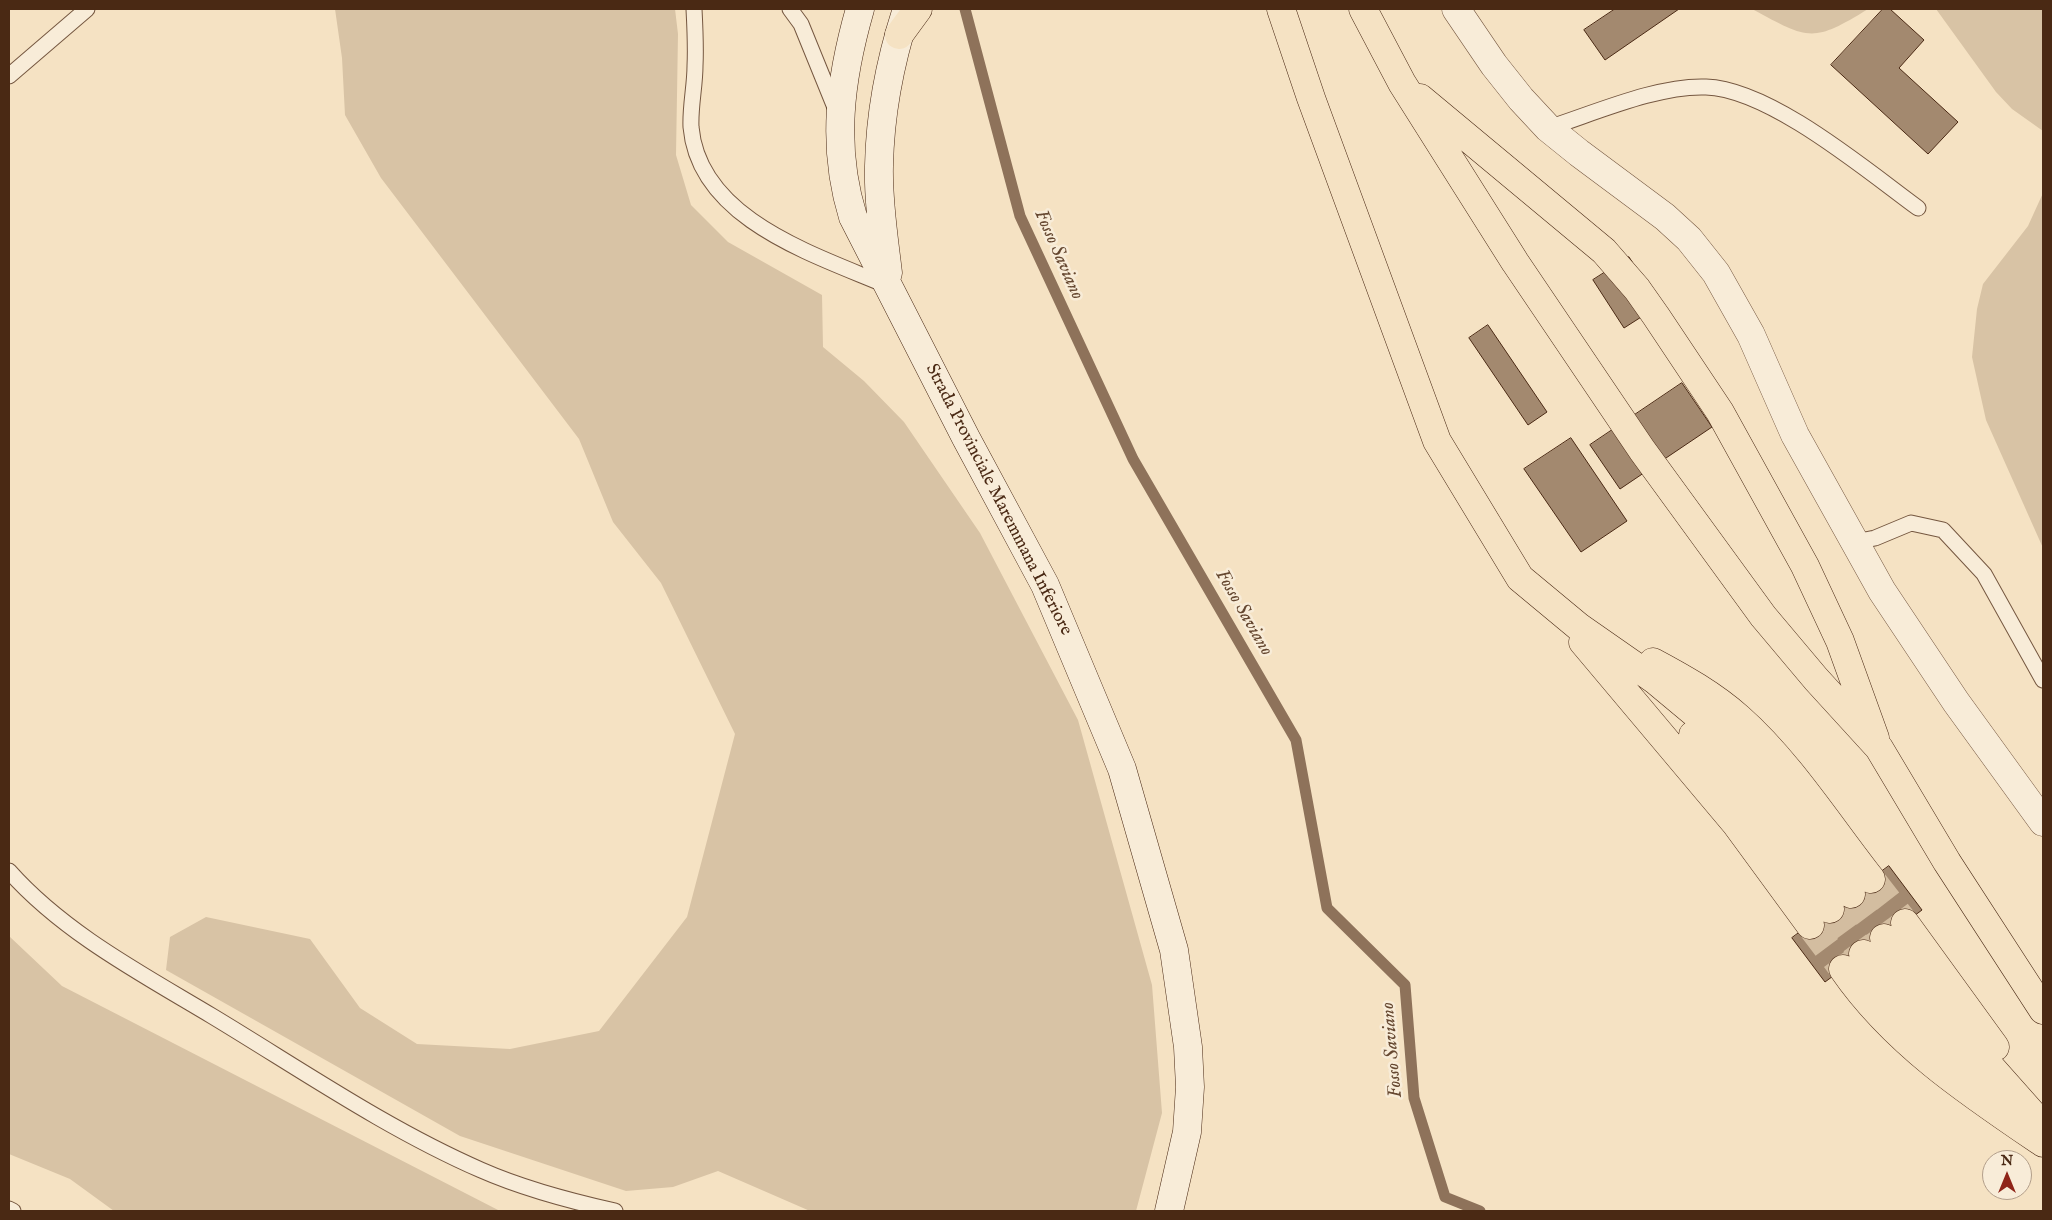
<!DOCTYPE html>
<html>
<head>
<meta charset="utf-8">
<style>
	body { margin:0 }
	#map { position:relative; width:2052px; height:1220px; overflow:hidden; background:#f5e2c3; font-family:"IM FELL English",serif }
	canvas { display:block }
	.frame { position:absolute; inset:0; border:10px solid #4a2914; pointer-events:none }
	.north { position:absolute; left:1982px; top:1150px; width:50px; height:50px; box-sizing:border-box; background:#f8ecd8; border:1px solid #b29e8a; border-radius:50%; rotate:0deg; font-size:14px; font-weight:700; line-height:20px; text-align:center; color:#4a2914 }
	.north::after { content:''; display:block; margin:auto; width:18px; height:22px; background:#8f2418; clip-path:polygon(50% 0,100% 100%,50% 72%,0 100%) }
</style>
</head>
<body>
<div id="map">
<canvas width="2052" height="1220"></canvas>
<div class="frame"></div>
<div class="north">N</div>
</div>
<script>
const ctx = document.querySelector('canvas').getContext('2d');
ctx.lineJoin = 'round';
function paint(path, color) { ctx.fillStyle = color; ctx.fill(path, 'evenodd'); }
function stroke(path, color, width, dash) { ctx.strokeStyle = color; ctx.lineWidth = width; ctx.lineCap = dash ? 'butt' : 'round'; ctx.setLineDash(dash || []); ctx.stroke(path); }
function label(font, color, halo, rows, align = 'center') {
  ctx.font = font + ' "IM FELL English",serif'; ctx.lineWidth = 5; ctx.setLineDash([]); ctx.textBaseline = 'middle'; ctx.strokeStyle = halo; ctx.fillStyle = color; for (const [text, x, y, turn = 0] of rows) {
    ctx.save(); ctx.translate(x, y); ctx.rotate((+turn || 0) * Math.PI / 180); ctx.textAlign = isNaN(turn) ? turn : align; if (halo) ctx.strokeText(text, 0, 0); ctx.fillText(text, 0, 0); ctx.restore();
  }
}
const green = new Path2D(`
	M 335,9 L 675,9 L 678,34 L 676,155 L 691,205 L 728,242 L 822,295 L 823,347 L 864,381 L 904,422 L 980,533 L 1078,720 L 1152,985 L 1162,1113 L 1136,1211 L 810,1211 L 718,1171 L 673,1187 L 626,1191 L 460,1136 L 166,970 L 170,937 L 206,917 L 310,939 L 360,1008 L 417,1044 L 510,1049 L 599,1031 L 687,917 L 735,734 L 661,583 L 613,522 L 579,439 L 381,178 L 345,115 L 342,58 Z
	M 1752,9 L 1868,9 C 1812,44 1808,39 1752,9 Z
	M 1936,9 L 2043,9 L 2043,131 L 2012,109 L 1996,92 Z
	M 2043,193 L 2043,548 L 1986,420 L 1972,357 L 1977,309 L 1983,284 L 2028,226 Z
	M 9,936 L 62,986 L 500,1211 L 114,1211 L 70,1179 L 9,1154 Z`);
const stream = new Path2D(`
	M 965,9 L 1020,216 L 1133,459 L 1296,740 L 1327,908 L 1405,985 L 1414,1098 L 1445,1197 L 1480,1211`);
const building = new Path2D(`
	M 1615,9 L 1679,9 L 1605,60 L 1584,30 Z
	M 1883,9 L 1890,9 L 1924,40 L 1899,68 L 1958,122 L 1928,154 L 1831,65 Z
	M 1629,257 L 1660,305 L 1624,328 L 1593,280 Z
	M 1488,325 L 1547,412 L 1528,425 L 1469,338 Z
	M 1682,383 L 1712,427 L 1620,489 L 1590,445 Z
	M 1571,438 L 1627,521 L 1581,552 L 1524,469 Z
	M 1889,866 L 1922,910 L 1825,982 L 1792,938 Z`);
const highwayTunnel = new Path2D(`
	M 1871,879 L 1905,923
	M 1851,894 L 1884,938
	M 1830,909 L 1863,954
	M 1810,925 L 1843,969`);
const lane = new Path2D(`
	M 694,9 C 695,28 696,47 695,66 C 695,86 690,107 691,127 C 699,220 816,255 888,286
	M 790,9 L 801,24 L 836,110
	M 9,76 L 87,9
	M 1548,128 C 1595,113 1658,85 1706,87 C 1770,89 1866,170 1918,208
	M 1855,542 L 1875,538 L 1911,523 L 1943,530 L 1984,574 L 2043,680
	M 9,871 C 64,933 142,974 212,1016 C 300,1069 387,1129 481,1170 C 524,1189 570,1201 615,1211
	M 9,1209 L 13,1211`);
const street = new Path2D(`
	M 1456,9 L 1494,65 L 1521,99 L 1548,128 L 1579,153 L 1665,217 L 1689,239 L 1716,273 L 1751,335 L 1795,435 L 1882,591 L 1956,702 L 2043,822`);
const secondary = new Path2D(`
	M 860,9 C 840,79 831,146 853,217 L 966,438 L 1045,585 L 1122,769 L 1174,950 L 1188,1047 L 1190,1087 L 1187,1132 L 1169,1211
	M 888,273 C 884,238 878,202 879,166 C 880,113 890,62 906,12`);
const highway = new Path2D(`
	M 1281,9 L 1311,98 L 1437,441 L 1520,578 L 1579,627 L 1655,680 L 1703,720 L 1758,775 L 1851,894
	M 1363,9 L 1402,83 L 1515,262 L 1642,450 L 1763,616 L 1816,679 L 1879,748 L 1947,862 L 2043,1010
	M 899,35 L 918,9
	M 1420,98 L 1604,251 L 1637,289 L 1656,316 L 1720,412 L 1805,566 L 1840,641 L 1875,738
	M 1583,642 L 1736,824 L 1810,925
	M 1653,662 C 1683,678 1713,695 1739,718 C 1788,761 1830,827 1871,879
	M 1693,735 L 1751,800 L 1830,909
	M 1905,923 L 1995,1047
	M 1884,938 L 1924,992 L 2043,1126
	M 1863,954 L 1919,1023 L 2004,1096
	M 1843,969 C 1894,1043 1969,1093 2043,1143`);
const streetNames = [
	["Strada Provinciale Maremmana Inferiore",998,500,63]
];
const waterNames = [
	["Fosso Saviano",1058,255,66],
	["Fosso Saviano",1243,613,60],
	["Fosso Saviano",1393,1050,-95]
];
paint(green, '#d8c3a5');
stroke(stream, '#8e725a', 11);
paint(building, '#a3896f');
stroke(building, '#4a2914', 1);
stroke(highwayTunnel, '#d3bda0', 28, [28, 14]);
stroke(lane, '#755740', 17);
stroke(street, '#755740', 29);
stroke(secondary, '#4a2914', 29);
stroke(highway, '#4a2914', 29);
stroke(lane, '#f8ecd8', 15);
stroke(street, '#f8ecd8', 28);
stroke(secondary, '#f8ecd8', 28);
stroke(highway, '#f5e2c3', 28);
label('18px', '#4a2914', '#f8ecd8', streetNames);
label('italic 19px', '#664831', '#f8ecd8', waterNames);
</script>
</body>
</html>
